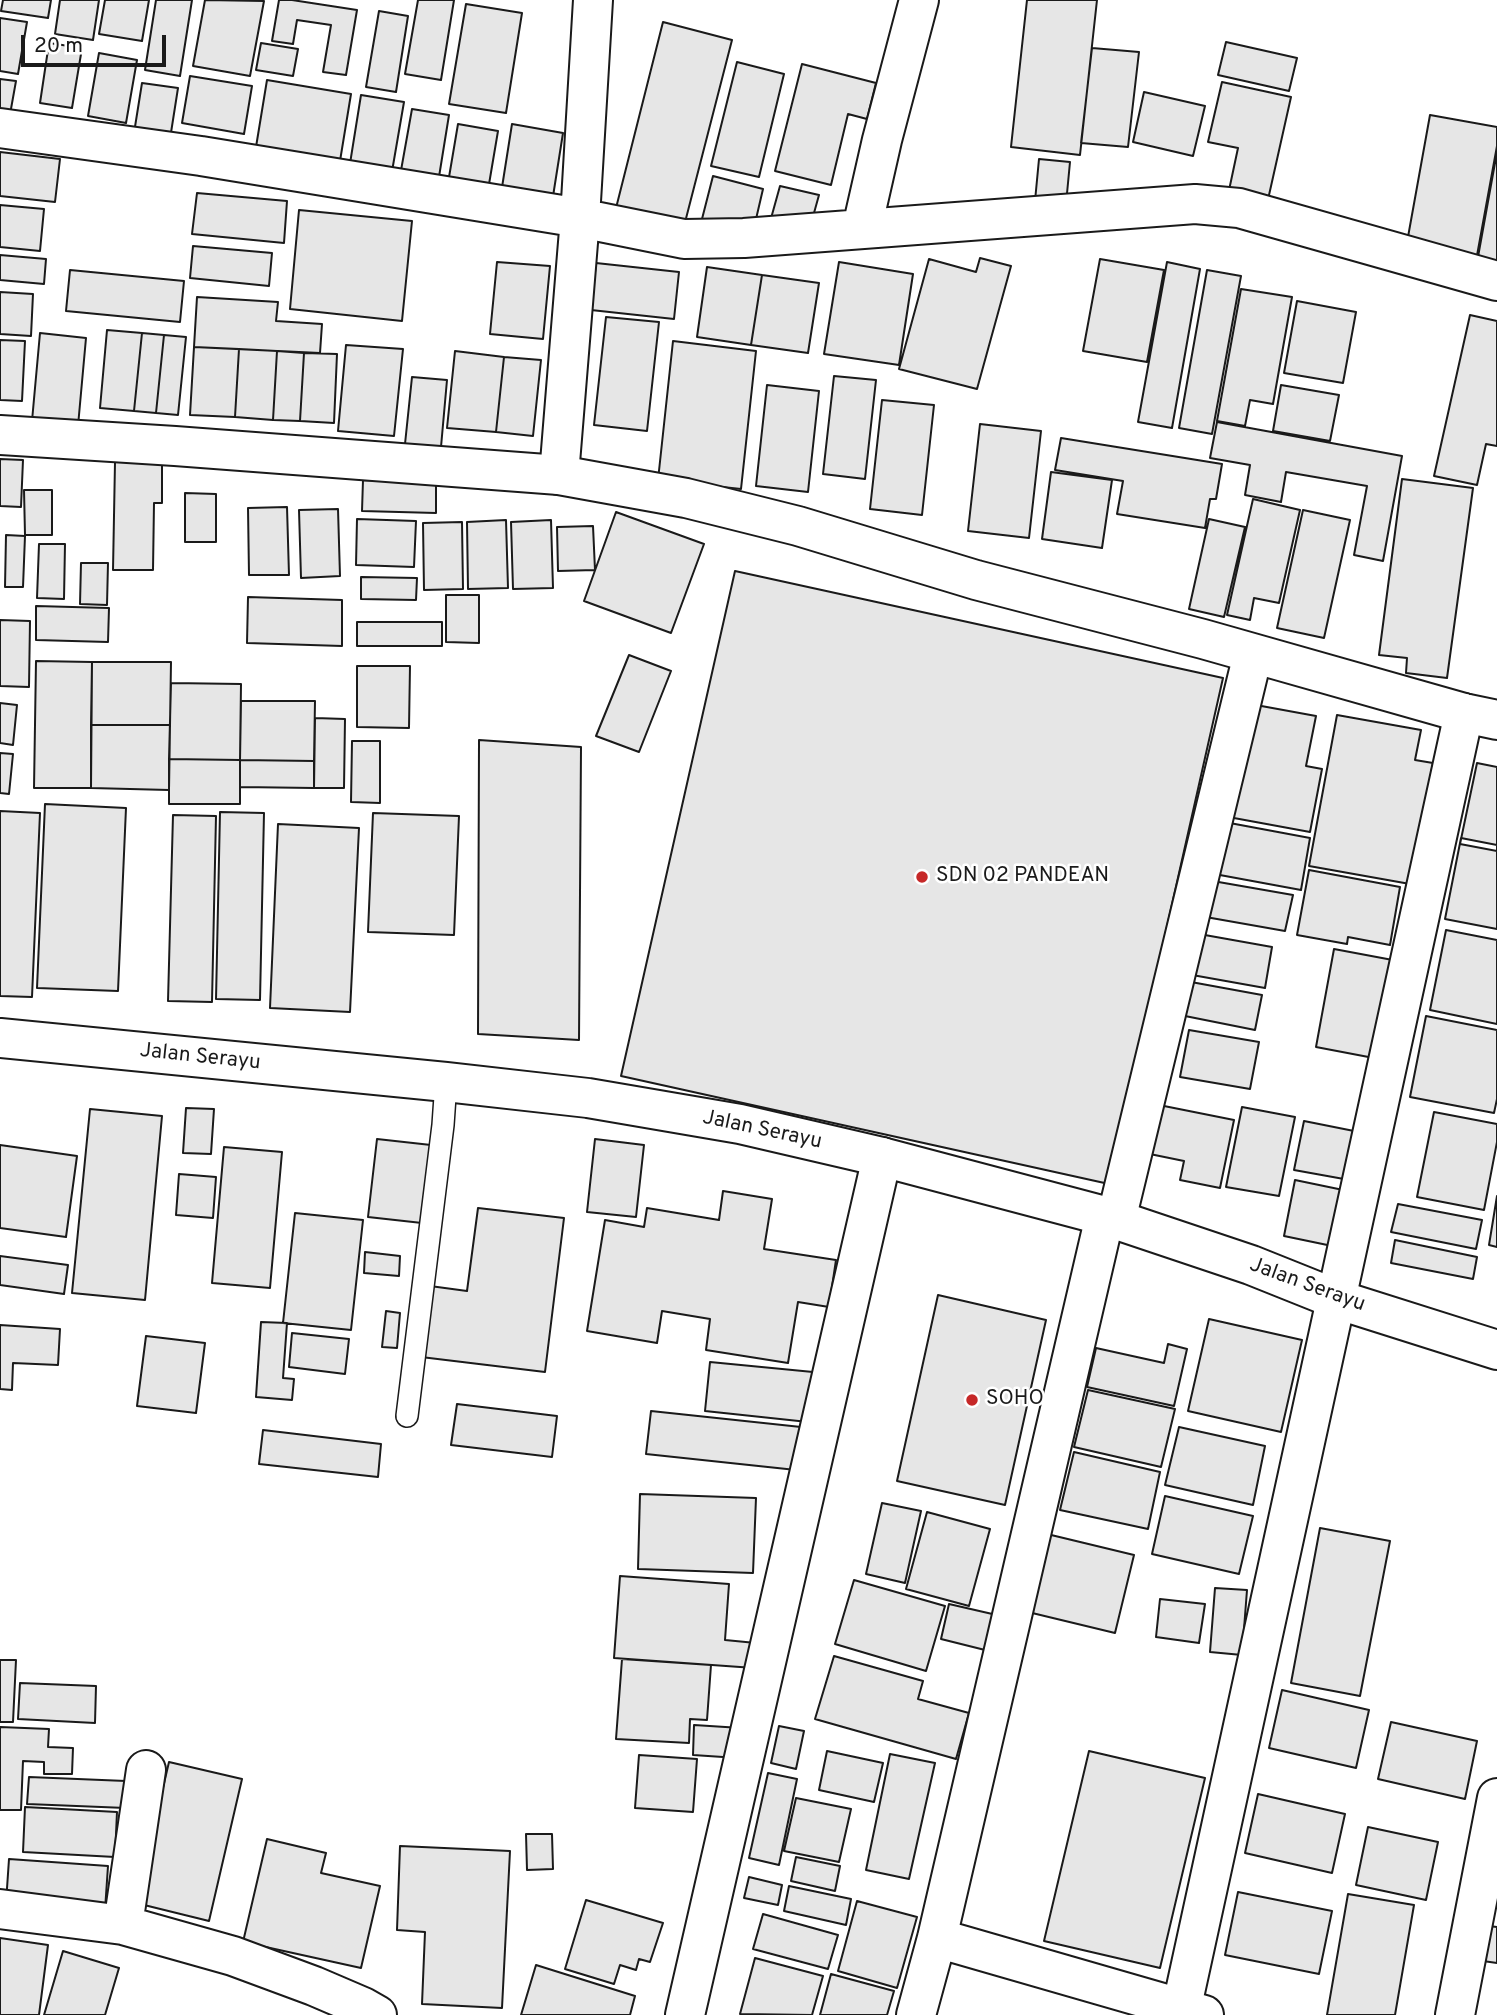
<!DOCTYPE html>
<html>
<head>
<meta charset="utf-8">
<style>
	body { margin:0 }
	#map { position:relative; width:1497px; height:2015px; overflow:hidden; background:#fff; font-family:Overpass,sans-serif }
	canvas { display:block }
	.scale { position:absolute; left:21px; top:35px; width:145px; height:32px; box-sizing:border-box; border:4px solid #1a1a1a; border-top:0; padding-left:9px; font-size:21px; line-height:24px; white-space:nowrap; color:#1a1a1a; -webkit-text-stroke:5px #fff; paint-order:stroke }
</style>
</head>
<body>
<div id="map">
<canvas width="1497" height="2015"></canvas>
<div class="scale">20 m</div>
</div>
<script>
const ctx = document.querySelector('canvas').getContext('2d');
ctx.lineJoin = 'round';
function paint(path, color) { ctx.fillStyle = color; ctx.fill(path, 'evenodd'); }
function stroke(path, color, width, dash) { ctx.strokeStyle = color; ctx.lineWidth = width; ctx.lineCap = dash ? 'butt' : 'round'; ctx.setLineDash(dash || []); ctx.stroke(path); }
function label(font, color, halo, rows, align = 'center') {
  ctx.font = font + ' Overpass,sans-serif'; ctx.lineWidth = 5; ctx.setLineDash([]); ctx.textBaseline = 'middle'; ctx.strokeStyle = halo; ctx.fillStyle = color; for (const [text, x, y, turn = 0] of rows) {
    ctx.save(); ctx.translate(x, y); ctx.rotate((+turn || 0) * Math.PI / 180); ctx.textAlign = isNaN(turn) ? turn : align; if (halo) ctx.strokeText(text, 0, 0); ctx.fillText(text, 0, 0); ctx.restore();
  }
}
const building = new Path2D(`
	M 3,0 L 51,0 L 48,18 L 1,11 Z
	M 60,0 L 99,0 L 93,40 L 55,34 Z
	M 105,0 L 149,0 L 142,41 L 99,34 Z
	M 156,0 L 192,0 L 180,76 L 145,70 Z
	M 205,0 L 264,1 L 250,76 L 193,66 Z
	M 279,0 L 292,0 L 357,10 L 346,75 L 323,72 L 331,25 L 297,20 L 293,44 L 272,41 Z
	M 418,0 L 454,0 L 441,80 L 405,74 Z
	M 1027,0 L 1097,0 L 1080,155 L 1011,147 Z
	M 466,4 L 522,13 L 506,113 L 449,104 Z
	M 379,11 L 408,16 L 396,92 L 366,87 Z
	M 0,18 L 27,22 L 18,74 L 0,71 Z
	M 663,22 L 732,40 L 682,234 L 614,216 Z
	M 1226,42 L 1297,58 L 1289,91 L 1218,75 Z
	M 49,43 L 82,48 L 72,108 L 40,103 Z
	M 261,43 L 298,49 L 293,76 L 256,70 Z
	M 1092,48 L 1139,52 L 1128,147 L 1081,143 Z
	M 99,53 L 137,60 L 126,123 L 88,116 Z
	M 737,62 L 784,74 L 759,177 L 711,166 Z
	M 802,64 L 876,83 L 867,119 L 848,114 L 831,185 L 775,171 Z
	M 190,76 L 252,86 L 244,134 L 182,123 Z
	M 0,79 L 16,81 L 9,120 L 0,119 Z
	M 267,80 L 351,94 L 340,161 L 256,147 Z
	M 1222,82 L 1291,97 L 1267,204 L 1228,195 L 1238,148 L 1208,142 Z
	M 142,83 L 178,88 L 170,139 L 134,133 Z
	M 1144,92 L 1205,106 L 1193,156 L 1133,142 Z
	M 361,95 L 404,102 L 390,183 L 348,176 Z
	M 412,109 L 449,115 L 438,183 L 400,176 Z
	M 1430,115 L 1497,127 L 1497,146 L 1476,261 L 1406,248 Z
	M 458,124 L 498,131 L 487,196 L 447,189 Z
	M 512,124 L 563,133 L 551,209 L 500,200 Z
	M 0,152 L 60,159 L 55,202 L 0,196 Z
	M 1497,152 L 1497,272 L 1476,268 Z
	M 1039,159 L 1070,162 L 1066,204 L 1035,201 Z
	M 713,176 L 763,189 L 753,232 L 702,219 Z
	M 780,186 L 819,195 L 809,231 L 770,222 Z
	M 197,193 L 287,201 L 284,243 L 192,234 Z
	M 0,205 L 44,209 L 40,251 L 0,247 Z
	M 299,210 L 412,221 L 402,321 L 290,309 Z
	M 193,246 L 272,253 L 269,286 L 190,278 Z
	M 0,255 L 46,259 L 44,284 L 0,280 Z
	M 980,258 L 1011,266 L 977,389 L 899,369 L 929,259 L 976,272 Z
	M 1100,259 L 1164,270 L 1147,362 L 1083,351 Z
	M 497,262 L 550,266 L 543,339 L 490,334 Z
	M 839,262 L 913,274 L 899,365 L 824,354 Z
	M 1167,262 L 1200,269 L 1172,428 L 1138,422 Z
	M 596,263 L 679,272 L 674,319 L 591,310 Z
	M 707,267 L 762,275 L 751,345 L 697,337 Z
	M 70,270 L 184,281 L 180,322 L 66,311 Z
	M 1207,270 L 1241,276 L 1212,434 L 1179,428 Z
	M 762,275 L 819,283 L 808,353 L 751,345 Z
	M 1241,289 L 1292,297 L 1273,404 L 1250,400 L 1245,426 L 1217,421 Z
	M 0,292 L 33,294 L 31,336 L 0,334 Z
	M 197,297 L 278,302 L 276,321 L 322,324 L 320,353 L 194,347 Z
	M 1297,301 L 1356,312 L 1343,383 L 1284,373 Z
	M 1470,315 L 1497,321 L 1497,446 L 1486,444 L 1477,485 L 1434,476 Z
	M 606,317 L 659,322 L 647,431 L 594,425 Z
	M 107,330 L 142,333 L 134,411 L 100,408 Z
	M 40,333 L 86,338 L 78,426 L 32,421 Z
	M 142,333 L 164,335 L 156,413 L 134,411 Z
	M 164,335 L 186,337 L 178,415 L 156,413 Z
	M 0,340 L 25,341 L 22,401 L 0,400 Z
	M 673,341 L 756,351 L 741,489 L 658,480 Z
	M 346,345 L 403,349 L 394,436 L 338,431 Z
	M 194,347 L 239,349 L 235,417 L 190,415 Z
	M 239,349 L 277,351 L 273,420 L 235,417 Z
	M 277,351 L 304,353 L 300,421 L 273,420 Z
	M 455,351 L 504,357 L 496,432 L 447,428 Z
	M 304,353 L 337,354 L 334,423 L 300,421 Z
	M 504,357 L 541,360 L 533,436 L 496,432 Z
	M 834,376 L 876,380 L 865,479 L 823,474 Z
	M 412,377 L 447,380 L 441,447 L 405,444 Z
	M 767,385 L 819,391 L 808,492 L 756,486 Z
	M 1281,385 L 1339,395 L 1330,441 L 1273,431 Z
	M 882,400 L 934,405 L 922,515 L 870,509 Z
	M 1217,422 L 1402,456 L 1383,561 L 1354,555 L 1367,486 L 1286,472 L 1281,502 L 1245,495 L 1250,465 L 1210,458 Z
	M 980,424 L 1041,431 L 1029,538 L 968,531 Z
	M 1061,438 L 1222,464 L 1216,499 L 1210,499 L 1205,528 L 1117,514 L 1123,481 L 1055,470 Z
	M 0,459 L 23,460 L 21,507 L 0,506 Z
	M 115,462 L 162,462 L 162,503 L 154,503 L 153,570 L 113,570 Z
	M 1051,472 L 1112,480 L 1102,548 L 1042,539 Z
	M 1402,479 L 1473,488 L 1447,678 L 1406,673 L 1407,658 L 1379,655 Z
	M 363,480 L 436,483 L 436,513 L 362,511 Z
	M 24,490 L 52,490 L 52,535 L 25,535 Z
	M 185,493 L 216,494 L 216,542 L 185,542 Z
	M 1253,499 L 1300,510 L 1279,603 L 1254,598 L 1250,620 L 1227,615 Z
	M 287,507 L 289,575 L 249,575 L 248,508 Z
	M 338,509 L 340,576 L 301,578 L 299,510 Z
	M 1303,510 L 1350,520 L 1324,638 L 1277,628 Z
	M 616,512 L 704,544 L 671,633 L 584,601 Z
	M 357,519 L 416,521 L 414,567 L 356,565 Z
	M 1209,519 L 1245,527 L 1224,617 L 1189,609 Z
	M 506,520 L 508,588 L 468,589 L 467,522 Z
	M 551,520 L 553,588 L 513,589 L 511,522 Z
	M 462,522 L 463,589 L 424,590 L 423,523 Z
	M 593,526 L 595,570 L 558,571 L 557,527 Z
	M 6,535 L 25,536 L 23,587 L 5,587 Z
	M 39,544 L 65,544 L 64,599 L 37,598 Z
	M 81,563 L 108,563 L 107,605 L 80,604 Z
	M 735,571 L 1223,678 L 1109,1184 L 621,1076 Z
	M 361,577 L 417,578 L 416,600 L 361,599 Z
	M 446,595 L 479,595 L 479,643 L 446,642 Z
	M 248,597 L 342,600 L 342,646 L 247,643 Z
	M 36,606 L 109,608 L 108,642 L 36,640 Z
	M 0,620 L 30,621 L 29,687 L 0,686 Z
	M 357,622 L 442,622 L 442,646 L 357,646 Z
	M 629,655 L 671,671 L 639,752 L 596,736 Z
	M 36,661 L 92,662 L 91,788 L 34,788 Z
	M 92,662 L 171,662 L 170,725 L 91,725 Z
	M 357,666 L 410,666 L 409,728 L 357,727 Z
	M 171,683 L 241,684 L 240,760 L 169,759 Z
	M 241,701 L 315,701 L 314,761 L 240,760 Z
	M 0,703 L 17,705 L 13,745 L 0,743 Z
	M 1245,703 L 1316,716 L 1306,766 L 1322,769 L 1310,832 L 1223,816 Z
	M 1337,715 L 1421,730 L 1415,760 L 1433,763 L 1410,884 L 1309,866 Z
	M 315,718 L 345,719 L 344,788 L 314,788 Z
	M 91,725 L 170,725 L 169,790 L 91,788 Z
	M 479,740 L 581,747 L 579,1040 L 478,1034 Z
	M 352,741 L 380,741 L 380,803 L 351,802 Z
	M 0,753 L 13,754 L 9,794 L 0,793 Z
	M 169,759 L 240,760 L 240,804 L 169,804 Z
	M 240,760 L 314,761 L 314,788 L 240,787 Z
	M 1477,763 L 1497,767 L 1497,851 L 1460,844 Z
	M 45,804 L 126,808 L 118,991 L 37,988 Z
	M 0,811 L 40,813 L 32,997 L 0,996 Z
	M 220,812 L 264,813 L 260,1000 L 216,999 Z
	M 373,813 L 459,816 L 454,935 L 368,932 Z
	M 173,815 L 216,816 L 212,1002 L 168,1001 Z
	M 1219,821 L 1310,838 L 1301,890 L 1209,873 Z
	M 278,824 L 359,828 L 350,1012 L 270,1008 Z
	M 1461,838 L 1497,845 L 1497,929 L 1445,919 Z
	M 1309,870 L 1400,887 L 1390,945 L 1348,937 L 1347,944 L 1297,935 Z
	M 1207,880 L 1293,895 L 1285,931 L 1200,916 Z
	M 1446,930 L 1497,940 L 1497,1024 L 1430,1010 Z
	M 1188,932 L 1272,947 L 1265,988 L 1181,973 Z
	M 1334,949 L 1398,961 L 1379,1059 L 1316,1047 Z
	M 1191,982 L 1262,995 L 1255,1030 L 1185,1016 Z
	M 1426,1016 L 1497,1030 L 1497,1099 L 1494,1113 L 1410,1097 Z
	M 1189,1030 L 1259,1042 L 1250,1089 L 1180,1077 Z
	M 1149,1103 L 1234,1120 L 1220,1188 L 1180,1180 L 1184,1161 L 1140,1152 Z
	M 1242,1107 L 1295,1117 L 1279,1196 L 1226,1187 Z
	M 186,1108 L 214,1109 L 211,1154 L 183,1153 Z
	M 90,1109 L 162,1116 L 145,1300 L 72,1293 Z
	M 1434,1112 L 1497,1124 L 1497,1142 L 1484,1210 L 1417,1197 Z
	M 1304,1121 L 1364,1133 L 1355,1181 L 1294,1170 Z
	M 377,1139 L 431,1145 L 422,1223 L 368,1217 Z
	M 595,1139 L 644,1145 L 636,1217 L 587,1212 Z
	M 0,1145 L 77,1156 L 66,1237 L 0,1228 Z
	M 224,1147 L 282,1152 L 270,1288 L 212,1283 Z
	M 179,1174 L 216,1177 L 213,1218 L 176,1215 Z
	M 1295,1180 L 1348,1191 L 1337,1247 L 1284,1236 Z
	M 723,1191 L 772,1199 L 764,1249 L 836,1260 L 829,1307 L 798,1302 L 788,1363 L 706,1350 L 710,1319 L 662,1311 L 657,1343 L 587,1331 L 605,1220 L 644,1227 L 647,1208 L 719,1220 Z
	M 1497,1196 L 1497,1247 L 1489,1245 Z
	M 1398,1204 L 1482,1220 L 1476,1249 L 1391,1232 Z
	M 478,1208 L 564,1218 L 545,1372 L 421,1357 L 430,1286 L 467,1291 Z
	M 295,1213 L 363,1220 L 351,1330 L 283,1323 Z
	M 1395,1240 L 1477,1257 L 1473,1279 L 1391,1263 Z
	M 365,1252 L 400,1256 L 399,1276 L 364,1273 Z
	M 0,1256 L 68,1265 L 64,1294 L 0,1285 Z
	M 938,1295 L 1046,1320 L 1005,1505 L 897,1481 Z
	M 386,1311 L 400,1313 L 397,1348 L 382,1347 Z
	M 1209,1319 L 1302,1340 L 1281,1432 L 1188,1411 Z
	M 261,1322 L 287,1323 L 283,1378 L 294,1379 L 292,1400 L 256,1397 Z
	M 0,1325 L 60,1329 L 58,1365 L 13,1363 L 12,1390 L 0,1389 Z
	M 292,1333 L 349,1339 L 345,1374 L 289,1367 Z
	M 146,1336 L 205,1343 L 196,1413 L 137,1406 Z
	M 1168,1344 L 1187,1349 L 1174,1406 L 1087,1387 L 1096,1348 L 1164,1363 Z
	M 710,1362 L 813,1372 L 808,1422 L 705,1411 Z
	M 1088,1390 L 1175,1409 L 1161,1467 L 1074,1447 Z
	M 457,1404 L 557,1416 L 552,1457 L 451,1445 Z
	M 651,1411 L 801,1427 L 796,1470 L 646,1454 Z
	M 1179,1427 L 1265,1446 L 1253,1505 L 1165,1485 Z
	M 263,1430 L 381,1444 L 378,1477 L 259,1464 Z
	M 1074,1452 L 1160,1472 L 1148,1529 L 1060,1510 Z
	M 640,1494 L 756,1498 L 753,1573 L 638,1569 Z
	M 1165,1496 L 1253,1516 L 1239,1574 L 1152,1554 Z
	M 882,1503 L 921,1511 L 905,1583 L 866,1574 Z
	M 927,1512 L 990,1529 L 969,1606 L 906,1589 Z
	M 1320,1528 L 1390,1541 L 1360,1696 L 1291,1683 Z
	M 1047,1534 L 1134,1555 L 1115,1633 L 1028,1612 Z
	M 620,1576 L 729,1584 L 725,1640 L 756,1643 L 754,1668 L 614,1658 Z
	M 854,1580 L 945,1606 L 926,1671 L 835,1644 Z
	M 1215,1588 L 1247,1590 L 1242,1655 L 1210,1652 Z
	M 1160,1599 L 1205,1604 L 1199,1643 L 1156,1637 Z
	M 949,1604 L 1001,1616 L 993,1652 L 941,1639 Z
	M 834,1656 L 923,1681 L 918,1699 L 969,1713 L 956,1759 L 815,1719 Z
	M 622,1659 L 711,1665 L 707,1720 L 690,1719 L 689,1743 L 616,1739 Z
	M 0,1660 L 16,1660 L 13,1722 L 0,1722 Z
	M 20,1683 L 96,1686 L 95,1723 L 18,1719 Z
	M 1282,1690 L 1369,1710 L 1356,1768 L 1269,1748 Z
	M 1391,1722 L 1477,1741 L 1465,1799 L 1378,1779 Z
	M 694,1725 L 741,1728 L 738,1758 L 693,1755 Z
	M 779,1726 L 804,1731 L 796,1769 L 771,1763 Z
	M 0,1727 L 49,1729 L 48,1747 L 73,1748 L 72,1774 L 44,1774 L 44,1762 L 23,1761 L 21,1810 L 0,1810 Z
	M 827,1751 L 883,1763 L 874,1802 L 819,1790 Z
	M 1089,1751 L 1205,1778 L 1160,1968 L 1044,1941 Z
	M 890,1754 L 935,1763 L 909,1879 L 866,1870 Z
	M 639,1755 L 697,1759 L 693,1812 L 635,1808 Z
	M 169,1762 L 242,1779 L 209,1921 L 136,1903 Z
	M 768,1773 L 797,1779 L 779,1865 L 749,1858 Z
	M 29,1777 L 126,1781 L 126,1808 L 27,1804 Z
	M 1258,1794 L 1345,1814 L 1332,1873 L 1245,1853 Z
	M 796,1798 L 851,1809 L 839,1862 L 784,1851 Z
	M 25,1807 L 117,1812 L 115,1857 L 23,1852 Z
	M 1368,1827 L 1438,1842 L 1426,1900 L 1356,1885 Z
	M 526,1834 L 552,1834 L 553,1869 L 527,1870 Z
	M 267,1839 L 326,1853 L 321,1873 L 380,1886 L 361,1968 L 243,1942 Z
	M 400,1846 L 510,1851 L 502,2008 L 422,2004 L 425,1932 L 397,1930 Z
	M 796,1857 L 840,1866 L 835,1891 L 791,1881 Z
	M 9,1859 L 108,1866 L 105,1910 L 6,1903 Z
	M 749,1877 L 782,1885 L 778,1905 L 744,1898 Z
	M 789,1886 L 851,1899 L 846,1925 L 784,1911 Z
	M 1238,1892 L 1332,1911 L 1319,1974 L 1225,1955 Z
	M 1348,1894 L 1414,1905 L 1395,2015 L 1327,2015 Z
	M 586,1900 L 663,1923 L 650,1962 L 639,1959 L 636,1970 L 620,1965 L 614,1984 L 565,1969 Z
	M 857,1901 L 917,1917 L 897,1988 L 838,1971 Z
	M 763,1914 L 838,1935 L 828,1969 L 753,1949 Z
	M 1489,1926 L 1497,1927 L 1497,1963 L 1483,1961 Z
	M 0,1938 L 48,1945 L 39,2015 L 0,2015 Z
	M 63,1951 L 119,1968 L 105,2015 L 44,2015 Z
	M 755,1958 L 823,1976 L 812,2015 L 740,2014 Z
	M 536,1965 L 635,1996 L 630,2015 L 521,2015 Z
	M 831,1974 L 894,1991 L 887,2015 L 820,2015 Z`);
const lane = new Path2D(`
	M 407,1416 L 443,1125 L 446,1082`);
const street = new Path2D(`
	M 0,128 L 201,156 L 580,218 L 684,239 L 744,238 L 1195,204 L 1239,208 L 1497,281
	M 862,228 L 882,140 L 919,0
	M 559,475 L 580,218 L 593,0
	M 1116,1220 L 1253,654
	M 0,1909 L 123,1925 L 233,1956 L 314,1986 L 363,2007 L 377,2015
	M 123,1925 L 146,1770
	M 937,1938 L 1204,2015
	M 685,2015 L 882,1157
	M 916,2015 L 937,1938 L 1105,1216
	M 1180,2015 L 1464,713
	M 1455,2015 L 1497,1798`);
const secondary = new Path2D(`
	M 0,435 L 175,446 L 559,475 L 686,498 L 798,526 L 976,580 L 1203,639 L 1464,713 L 1497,720
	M 0,1038 L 446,1082 L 588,1098 L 740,1124 L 882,1157 L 1105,1216 L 1251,1265 L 1336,1299 L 1497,1350`);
const markers = [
	[922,877,7,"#c62828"],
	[972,1400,7,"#c62828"]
];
const poiNames = [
	["SDN 02 PANDEAN",936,877],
	["SOHO",986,1400]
];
const streetNames = [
	["Jalan Serayu",200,1058,6],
	["Jalan Serayu",762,1131,12],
	["Jalan Serayu",1307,1286,20]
];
paint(building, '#e6e6e6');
stroke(building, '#1a1a1a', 2);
stroke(lane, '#1a1a1a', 24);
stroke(street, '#1a1a1a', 42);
stroke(secondary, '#1a1a1a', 42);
stroke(lane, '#fff', 21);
stroke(street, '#fff', 38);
stroke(secondary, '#fff', 38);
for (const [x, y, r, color] of markers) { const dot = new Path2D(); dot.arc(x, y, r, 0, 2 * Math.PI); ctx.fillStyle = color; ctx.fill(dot); stroke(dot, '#fff', 2.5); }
label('21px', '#1a1a1a', '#fff', poiNames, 'left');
label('21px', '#1a1a1a', '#fff', streetNames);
</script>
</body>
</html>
